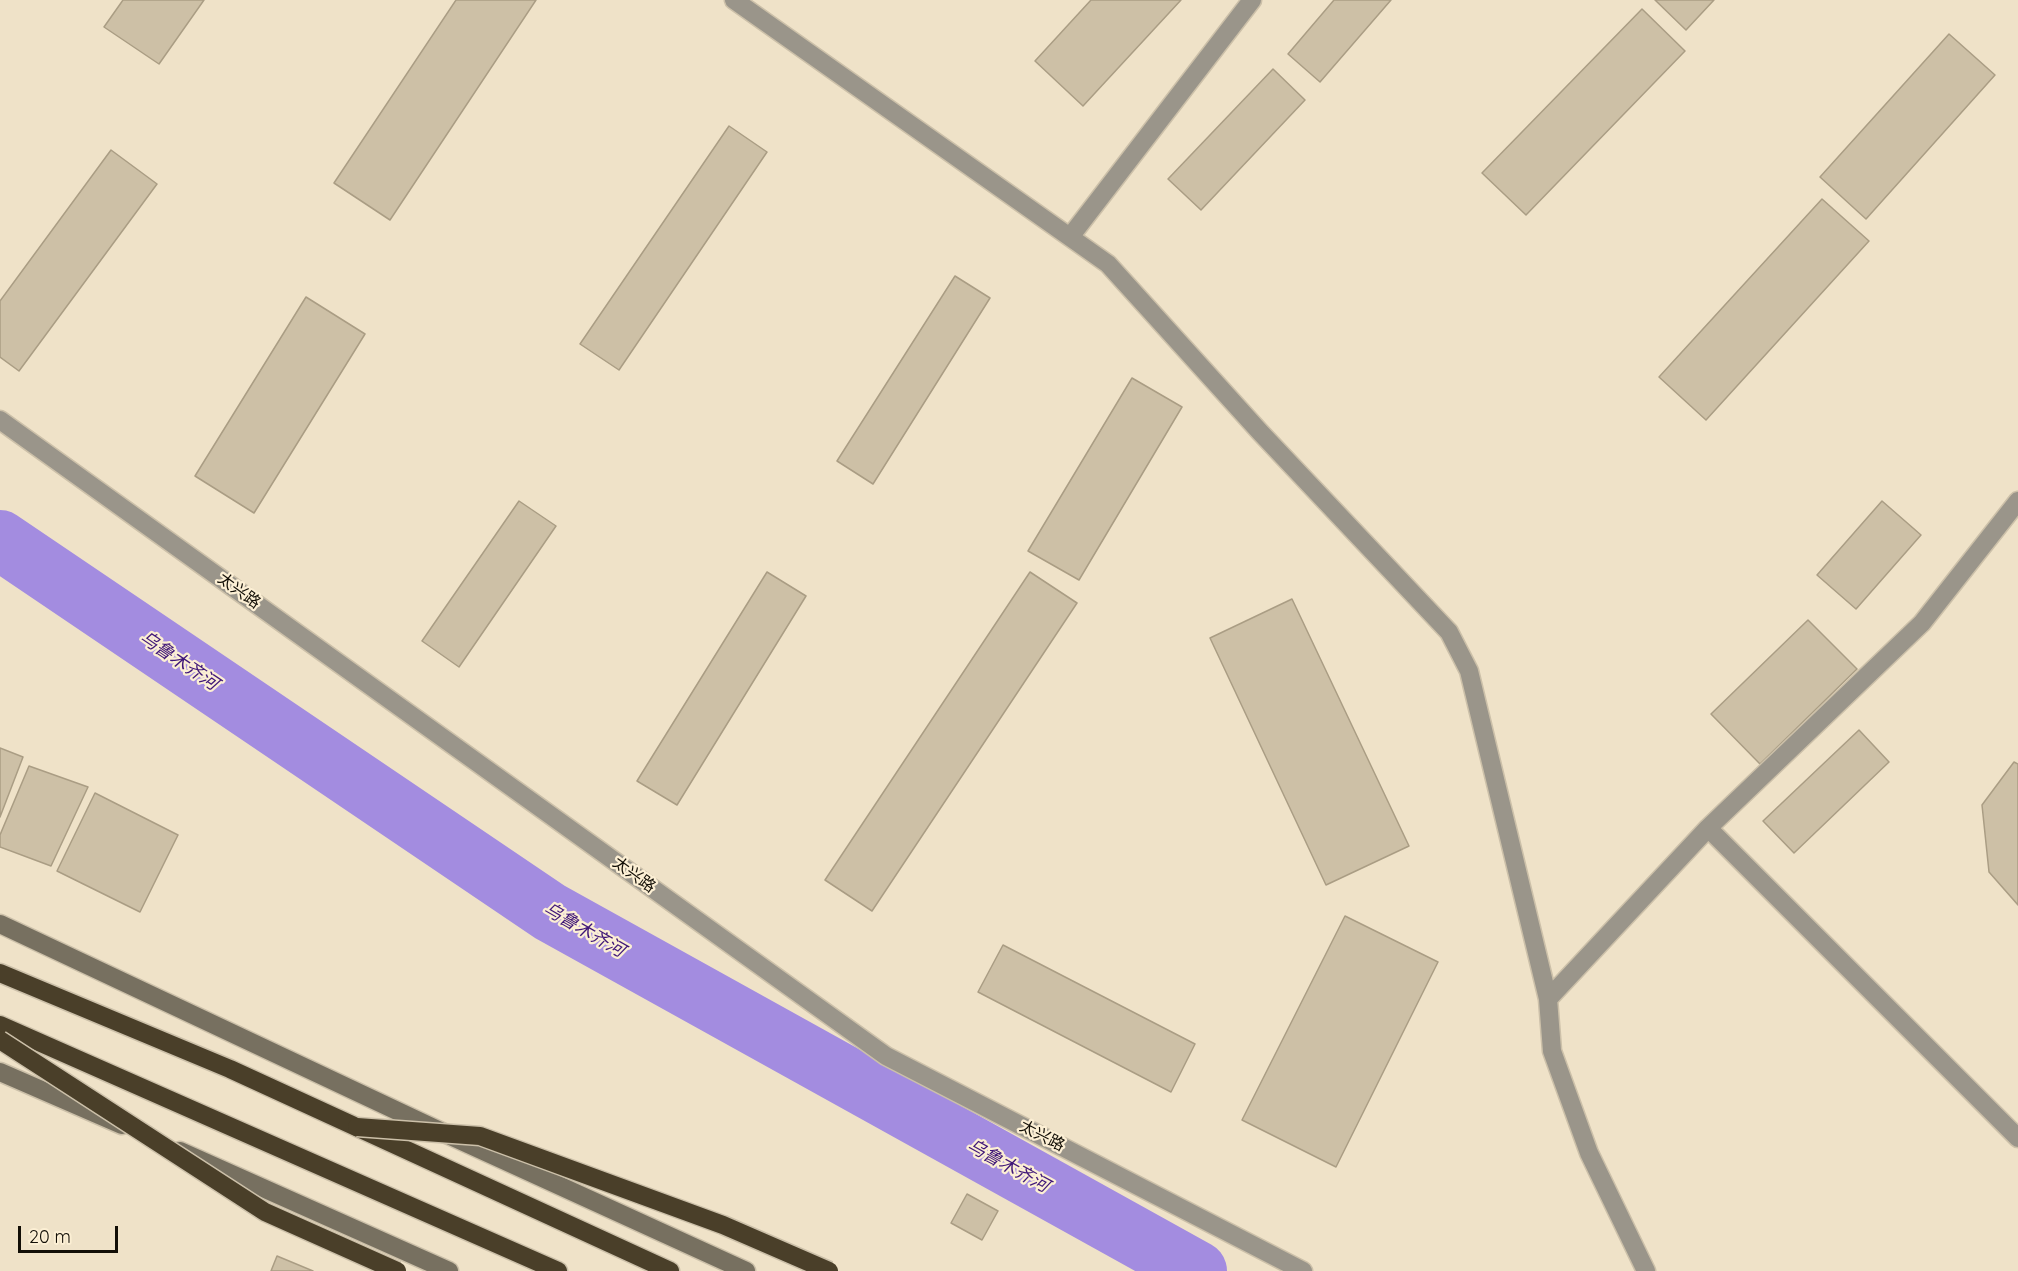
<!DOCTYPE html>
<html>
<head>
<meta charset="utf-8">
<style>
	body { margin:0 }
	#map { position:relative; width:2018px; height:1271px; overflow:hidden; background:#efe2c8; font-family:Quicksand,sans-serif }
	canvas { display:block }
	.scale { position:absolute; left:18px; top:1226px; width:100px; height:27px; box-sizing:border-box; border:3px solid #120e06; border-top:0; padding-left:8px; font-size:18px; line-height:21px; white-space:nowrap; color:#120e06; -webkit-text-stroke:4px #fcefd4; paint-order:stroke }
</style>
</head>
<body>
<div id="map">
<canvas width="2018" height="1271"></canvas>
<div class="scale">20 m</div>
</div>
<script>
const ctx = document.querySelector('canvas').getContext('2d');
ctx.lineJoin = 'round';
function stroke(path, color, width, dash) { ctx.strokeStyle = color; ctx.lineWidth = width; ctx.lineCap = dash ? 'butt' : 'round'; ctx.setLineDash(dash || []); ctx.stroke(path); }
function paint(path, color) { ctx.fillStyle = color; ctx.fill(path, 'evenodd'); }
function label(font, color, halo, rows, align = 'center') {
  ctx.font = font + ' Quicksand,"Noto Sans SC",sans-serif'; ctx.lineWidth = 4.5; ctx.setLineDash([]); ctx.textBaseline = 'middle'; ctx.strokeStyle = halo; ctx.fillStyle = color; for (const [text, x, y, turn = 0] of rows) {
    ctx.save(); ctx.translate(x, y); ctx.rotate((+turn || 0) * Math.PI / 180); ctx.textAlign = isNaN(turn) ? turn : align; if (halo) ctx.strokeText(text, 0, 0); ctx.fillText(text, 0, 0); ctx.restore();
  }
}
const river = new Path2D(`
	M 0,540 L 550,912 L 1197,1271`);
const building = new Path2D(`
	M 123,0 L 204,0 L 159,64 L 104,27 Z
	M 456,0 L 536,0 L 390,220 L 334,183 Z
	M 1091,0 L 1181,0 L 1083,106 L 1035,61 Z
	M 1334,0 L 1391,0 L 1320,82 L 1288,54 Z
	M 1655,0 L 1714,0 L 1686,30 Z
	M 1642,9 L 1685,51 L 1526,215 L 1482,173 Z
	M 1949,34 L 1995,75 L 1866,219 L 1820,177 Z
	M 1273,69 L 1305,100 L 1201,210 L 1168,179 Z
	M 729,126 L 767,152 L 619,370 L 580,344 Z
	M 111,150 L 157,184 L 19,371 L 0,357 L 0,301 Z
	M 1822,199 L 1869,241 L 1706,420 L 1659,377 Z
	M 955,276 L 990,298 L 873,484 L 837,461 Z
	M 306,297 L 365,334 L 254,513 L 195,476 Z
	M 1132,378 L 1182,407 L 1079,580 L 1028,551 Z
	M 519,501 L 556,526 L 459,667 L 422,641 Z
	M 1882,501 L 1921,535 L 1856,609 L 1817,575 Z
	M 767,572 L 806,596 L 677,805 L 637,781 Z
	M 1030,572 L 1077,603 L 872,911 L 825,880 Z
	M 1292,599 L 1409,846 L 1326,885 L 1210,638 Z
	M 1808,620 L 1857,669 L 1760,764 L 1711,714 Z
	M 1859,730 L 1889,762 L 1794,853 L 1763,821 Z
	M 0,748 L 23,757 L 0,817 Z
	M 2014,762 L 2018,764 L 2018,905 L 1989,872 L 1982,805 Z
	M 29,766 L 88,787 L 51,866 L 0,847 L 0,835 Z
	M 95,793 L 178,835 L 140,912 L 57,871 Z
	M 1345,916 L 1438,962 L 1336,1167 L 1242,1120 Z
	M 1003,945 L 1195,1044 L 1171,1092 L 978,992 Z
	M 967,1194 L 998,1211 L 982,1240 L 951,1223 Z
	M 277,1256 L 313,1271 L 271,1271 Z`);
const street = new Path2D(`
	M 734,0 L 1108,264 L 1260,432 L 1449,632 L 1469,671 L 1548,999 L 1552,1051 L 1589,1153 L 1646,1271
	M 1070,237 L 1252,0
	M 0,420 L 886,1056 L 1303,1271
	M 1708,828 L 2018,1138
	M 1548,999 L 1708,828 L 1922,623 L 2018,501`);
const secondary = new Path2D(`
	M 0,924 L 442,1132 L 746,1271
	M 0,1072 L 122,1125
	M 180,1151 L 449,1271`);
const highway = new Path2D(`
	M 0,973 L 230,1069 L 670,1271
	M 0,1025 L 558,1271`);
const highwayBridge = new Path2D(`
	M 0,1040 L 265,1212 L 397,1271
	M 357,1127 L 480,1136 L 723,1225 L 829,1271`);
const streetNames = [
	["太兴路",239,591,36],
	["太兴路",634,875,36],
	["太兴路",1042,1136,27]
];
const waterNames = [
	["乌鲁木齐河",179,661,34],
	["乌鲁木齐河",584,930,30],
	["乌鲁木齐河",1008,1166,29]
];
stroke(river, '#a38ce0', 60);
paint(building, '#cdc0a6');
stroke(building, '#aa9d84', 1.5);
stroke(street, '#ccc0a9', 21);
stroke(secondary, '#ccc0a9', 21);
stroke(highway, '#ccc0a9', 21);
stroke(street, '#9a958a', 18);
stroke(secondary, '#777060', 18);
stroke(highway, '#4a3f29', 18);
stroke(highwayBridge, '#ccc0a9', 21, []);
stroke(highwayBridge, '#4a3f29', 18);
label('16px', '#120e06', '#fcefd4', streetNames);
label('italic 18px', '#3f1678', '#fcefd4', waterNames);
</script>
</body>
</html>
